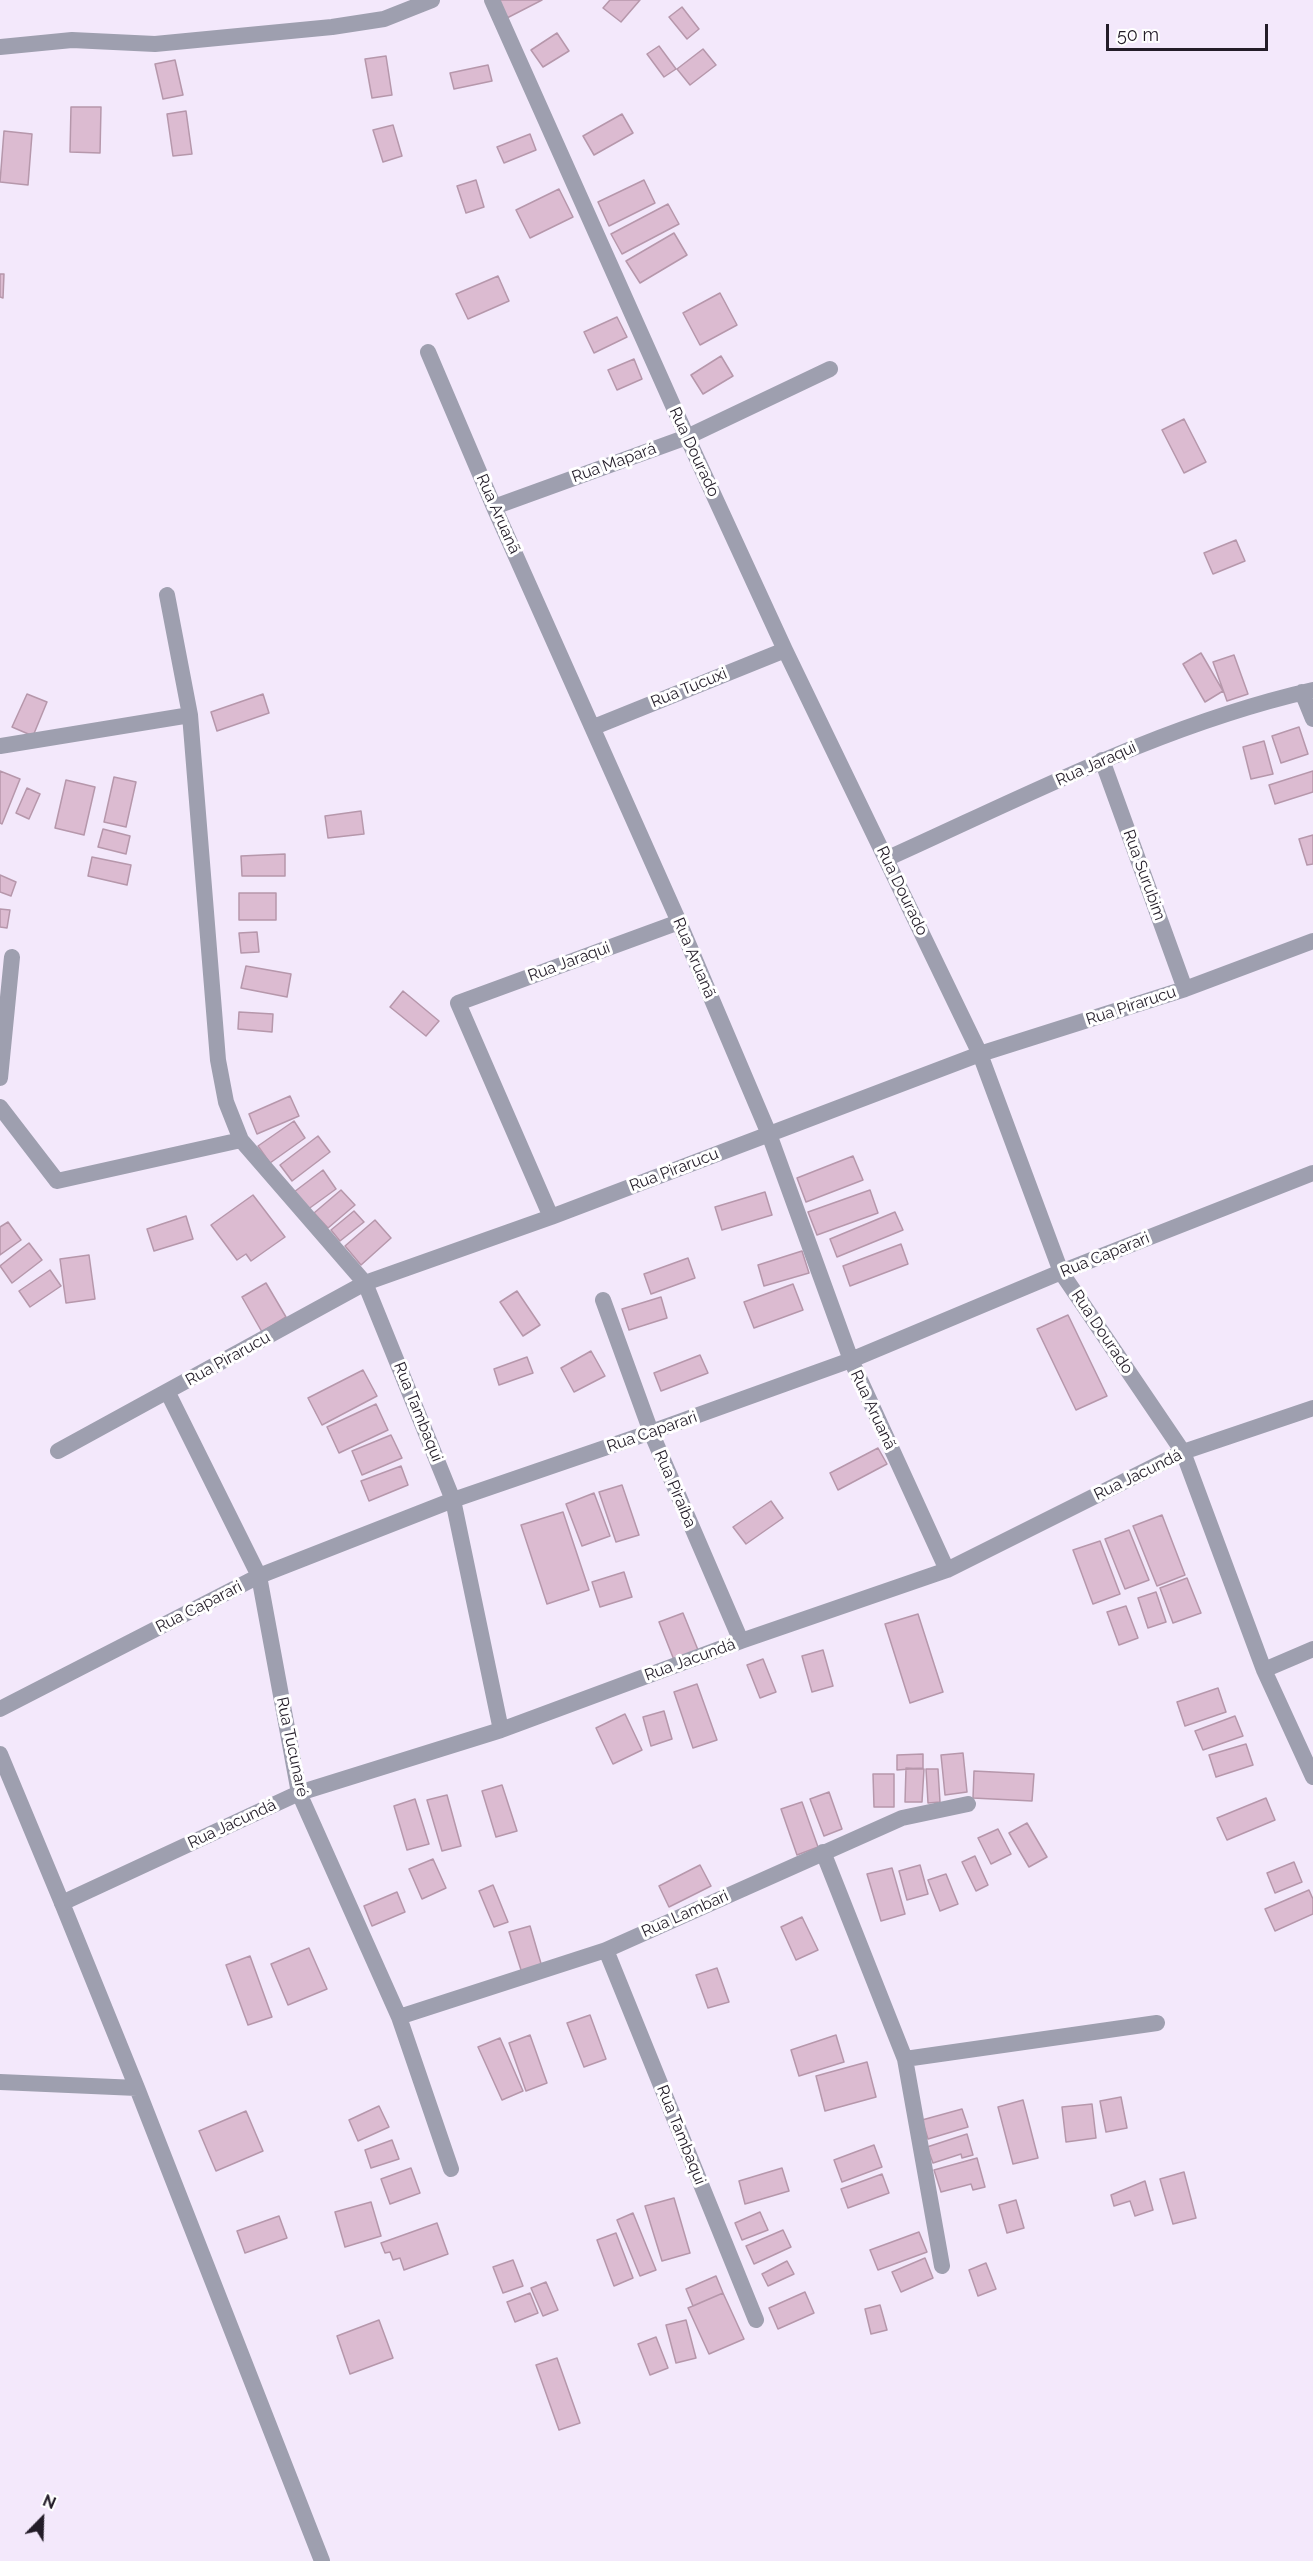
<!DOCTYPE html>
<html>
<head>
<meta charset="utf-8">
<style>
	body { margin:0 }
	#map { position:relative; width:1313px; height:2561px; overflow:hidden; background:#f3e8fb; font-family:Raleway,sans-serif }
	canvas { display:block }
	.north { position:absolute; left:12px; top:2489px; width:60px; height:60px; -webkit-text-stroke:4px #fff; paint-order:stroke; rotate:23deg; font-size:16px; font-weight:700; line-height:24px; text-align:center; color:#231c28 }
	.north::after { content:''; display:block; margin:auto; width:21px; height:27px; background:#231c28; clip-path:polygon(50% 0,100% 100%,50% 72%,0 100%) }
	.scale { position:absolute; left:1106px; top:24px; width:162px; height:27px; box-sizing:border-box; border:3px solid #231c28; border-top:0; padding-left:8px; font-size:18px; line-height:21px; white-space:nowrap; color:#231c28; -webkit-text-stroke:4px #fff; paint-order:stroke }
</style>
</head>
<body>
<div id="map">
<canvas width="1313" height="2561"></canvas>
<div class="north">N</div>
<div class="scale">50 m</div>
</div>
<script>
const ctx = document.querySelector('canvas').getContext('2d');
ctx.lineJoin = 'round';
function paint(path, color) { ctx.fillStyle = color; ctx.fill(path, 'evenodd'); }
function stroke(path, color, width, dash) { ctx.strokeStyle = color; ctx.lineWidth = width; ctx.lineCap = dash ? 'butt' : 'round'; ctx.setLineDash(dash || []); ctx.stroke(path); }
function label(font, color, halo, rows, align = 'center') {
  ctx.font = font + ' Raleway,sans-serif'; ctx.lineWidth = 6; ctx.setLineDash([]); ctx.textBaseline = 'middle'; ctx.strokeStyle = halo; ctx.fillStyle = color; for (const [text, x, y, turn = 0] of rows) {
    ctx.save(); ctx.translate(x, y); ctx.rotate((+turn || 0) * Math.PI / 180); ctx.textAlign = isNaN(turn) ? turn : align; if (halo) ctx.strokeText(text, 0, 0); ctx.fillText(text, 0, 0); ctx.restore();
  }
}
const building = new Path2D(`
	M 498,0 L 542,0 L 507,18 Z
	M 610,0 L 640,0 L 621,22 L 603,8 Z
	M 682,7 L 699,29 L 687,39 L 669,17 Z
	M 557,33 L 569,51 L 543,67 L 531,50 Z
	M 659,46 L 676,69 L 664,77 L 647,54 Z
	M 703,49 L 716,65 L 690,85 L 677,69 Z
	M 386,56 L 392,95 L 372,98 L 365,59 Z
	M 175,60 L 183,95 L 163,99 L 155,64 Z
	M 488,65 L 492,81 L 454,89 L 450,73 Z
	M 71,107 L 101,107 L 100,153 L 70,152 Z
	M 186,111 L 192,154 L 173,156 L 167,114 Z
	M 622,114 L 633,133 L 594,155 L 583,136 Z
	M 393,125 L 402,156 L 383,162 L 373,130 Z
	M 4,131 L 32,134 L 28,185 L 0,182 Z
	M 530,134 L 536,150 L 504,163 L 497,147 Z
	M 476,180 L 484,207 L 466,213 L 457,186 Z
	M 644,180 L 655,203 L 609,226 L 598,202 Z
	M 559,189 L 573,217 L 530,238 L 516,210 Z
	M 668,204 L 679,224 L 622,254 L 611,234 Z
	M 674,233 L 687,255 L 640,283 L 626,261 Z
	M 0,274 L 4,274 L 3,298 L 0,297 Z
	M 498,276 L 509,301 L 468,319 L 456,294 Z
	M 720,293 L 737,325 L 700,345 L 683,313 Z
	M 617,317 L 627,337 L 594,353 L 584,332 Z
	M 721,356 L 733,376 L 703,394 L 691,375 Z
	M 634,359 L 642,379 L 617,390 L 608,370 Z
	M 1184,419 L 1206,462 L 1184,473 L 1162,430 Z
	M 1236,540 L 1245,561 L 1213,574 L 1204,553 Z
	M 1201,653 L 1223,691 L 1205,702 L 1183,664 Z
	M 1234,655 L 1248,694 L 1227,701 L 1213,662 Z
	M 27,694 L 47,702 L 33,736 L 12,727 Z
	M 263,694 L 269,713 L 217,731 L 211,712 Z
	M 1299,727 L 1308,754 L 1281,763 L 1272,736 Z
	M 1264,741 L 1273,774 L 1251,779 L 1243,747 Z
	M 0,771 L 20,779 L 2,824 L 0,823 Z
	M 1313,771 L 1313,792 L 1275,804 L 1269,785 Z
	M 114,777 L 136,782 L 126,827 L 104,822 Z
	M 66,780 L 95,787 L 84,835 L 55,828 Z
	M 27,788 L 40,794 L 29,819 L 16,813 Z
	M 361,811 L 364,834 L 328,838 L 325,816 Z
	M 103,829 L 130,836 L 126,854 L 98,847 Z
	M 1313,835 L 1313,864 L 1307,865 L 1299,839 Z
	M 285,854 L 285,876 L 242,876 L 241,856 Z
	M 92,857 L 131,865 L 127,885 L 88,876 Z
	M 0,875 L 16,882 L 11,896 L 0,892 Z
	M 239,893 L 276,893 L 276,920 L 239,920 Z
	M 0,909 L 10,910 L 7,928 L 0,927 Z
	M 257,932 L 259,952 L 241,953 L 239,933 Z
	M 246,966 L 291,974 L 287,997 L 241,988 Z
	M 403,991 L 439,1021 L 426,1036 L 390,1007 Z
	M 239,1012 L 273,1014 L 272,1032 L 238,1029 Z
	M 290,1096 L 299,1116 L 257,1134 L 249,1114 Z
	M 294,1121 L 305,1138 L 270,1163 L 258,1146 Z
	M 318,1136 L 330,1152 L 292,1181 L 280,1165 Z
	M 853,1156 L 863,1180 L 806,1202 L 797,1178 Z
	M 323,1170 L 336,1189 L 307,1210 L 294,1192 Z
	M 341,1190 L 355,1205 L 328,1228 L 314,1213 Z
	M 870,1190 L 878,1213 L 817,1235 L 808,1212 Z
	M 765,1192 L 772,1215 L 722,1230 L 715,1207 Z
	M 253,1195 L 285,1237 L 251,1261 L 246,1254 L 237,1260 L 211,1225 Z
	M 354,1211 L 364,1222 L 340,1241 L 331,1230 Z
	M 895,1212 L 903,1230 L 837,1257 L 830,1239 Z
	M 186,1216 L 193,1239 L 154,1251 L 147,1229 Z
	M 375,1220 L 391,1238 L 361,1265 L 345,1246 Z
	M 8,1222 L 21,1240 L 0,1255 L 0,1227 Z
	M 29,1243 L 42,1260 L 12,1283 L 0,1266 Z
	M 901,1244 L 908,1264 L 850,1286 L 843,1266 Z
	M 802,1251 L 809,1273 L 764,1286 L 758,1265 Z
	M 89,1255 L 95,1299 L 66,1303 L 60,1259 Z
	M 688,1258 L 695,1278 L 651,1294 L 644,1274 Z
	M 50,1270 L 61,1286 L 30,1307 L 19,1291 Z
	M 266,1283 L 286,1317 L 262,1332 L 242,1297 Z
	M 793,1284 L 803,1310 L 754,1328 L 744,1302 Z
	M 517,1291 L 540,1325 L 523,1336 L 500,1302 Z
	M 661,1297 L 667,1318 L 629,1330 L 622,1309 Z
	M 1068,1315 L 1107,1396 L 1076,1410 L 1037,1329 Z
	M 591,1351 L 605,1376 L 574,1392 L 561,1368 Z
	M 700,1355 L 708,1373 L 661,1391 L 654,1373 Z
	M 527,1357 L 533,1373 L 499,1385 L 494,1369 Z
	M 363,1370 L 377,1396 L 322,1425 L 308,1398 Z
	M 376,1404 L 388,1430 L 339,1453 L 327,1427 Z
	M 391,1435 L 402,1458 L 362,1475 L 352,1451 Z
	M 878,1448 L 887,1464 L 838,1490 L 830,1473 Z
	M 401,1466 L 408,1485 L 369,1501 L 361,1481 Z
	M 622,1485 L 639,1535 L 616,1542 L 599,1492 Z
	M 594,1493 L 610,1536 L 582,1546 L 566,1504 Z
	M 771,1501 L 783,1518 L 746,1544 L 733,1527 Z
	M 563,1512 L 589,1590 L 547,1604 L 521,1525 Z
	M 1162,1515 L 1185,1575 L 1157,1586 L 1133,1526 Z
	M 1129,1530 L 1149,1580 L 1125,1589 L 1105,1539 Z
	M 1100,1541 L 1120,1594 L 1093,1604 L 1073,1550 Z
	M 624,1572 L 632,1597 L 600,1607 L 592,1582 Z
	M 1187,1578 L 1201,1613 L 1173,1623 L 1160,1588 Z
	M 1156,1592 L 1166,1622 L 1148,1628 L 1138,1598 Z
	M 1126,1606 L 1138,1638 L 1119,1645 L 1107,1612 Z
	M 683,1613 L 698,1650 L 674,1660 L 659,1622 Z
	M 918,1614 L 943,1692 L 910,1703 L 885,1624 Z
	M 823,1650 L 833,1686 L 812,1692 L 802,1656 Z
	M 763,1659 L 776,1692 L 760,1698 L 747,1665 Z
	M 697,1684 L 717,1740 L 693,1748 L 674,1692 Z
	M 1218,1688 L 1226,1712 L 1185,1726 L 1177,1702 Z
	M 664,1711 L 672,1739 L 651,1746 L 643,1717 Z
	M 625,1714 L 642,1750 L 613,1764 L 596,1728 Z
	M 1235,1716 L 1243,1736 L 1203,1750 L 1195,1731 Z
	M 1246,1744 L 1253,1765 L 1216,1777 L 1209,1755 Z
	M 963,1753 L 967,1792 L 945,1795 L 941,1755 Z
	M 923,1754 L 923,1768 L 897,1770 L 897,1755 Z
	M 906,1768 L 924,1769 L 922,1802 L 905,1802 Z
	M 926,1769 L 938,1769 L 940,1802 L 928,1803 Z
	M 974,1771 L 1034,1774 L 1032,1801 L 973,1798 Z
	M 873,1774 L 894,1774 L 894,1807 L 874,1807 Z
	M 502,1785 L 517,1831 L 496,1837 L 482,1791 Z
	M 829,1792 L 842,1829 L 824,1836 L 810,1799 Z
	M 447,1795 L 461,1846 L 442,1851 L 427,1800 Z
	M 1266,1798 L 1275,1820 L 1227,1840 L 1217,1818 Z
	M 415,1799 L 429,1844 L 407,1850 L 394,1806 Z
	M 802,1802 L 818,1847 L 797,1855 L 781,1809 Z
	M 1027,1823 L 1047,1857 L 1029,1867 L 1009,1833 Z
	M 998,1829 L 1011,1854 L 991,1864 L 978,1838 Z
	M 975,1856 L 988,1885 L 976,1891 L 962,1862 Z
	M 433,1859 L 446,1888 L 422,1899 L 409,1869 Z
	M 1294,1862 L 1302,1882 L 1275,1893 L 1267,1873 Z
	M 700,1865 L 711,1886 L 669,1907 L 659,1886 Z
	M 920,1865 L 928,1894 L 907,1900 L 899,1871 Z
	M 892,1868 L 905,1914 L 881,1921 L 867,1874 Z
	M 946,1874 L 958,1904 L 940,1911 L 928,1880 Z
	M 493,1885 L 508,1922 L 494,1927 L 479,1891 Z
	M 1309,1890 L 1313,1899 L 1313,1914 L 1275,1931 L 1265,1909 Z
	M 397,1892 L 405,1912 L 372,1926 L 364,1906 Z
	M 802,1917 L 818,1950 L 796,1960 L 781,1927 Z
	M 530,1926 L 542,1967 L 522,1973 L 509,1932 Z
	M 309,1948 L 327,1989 L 288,2005 L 271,1964 Z
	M 250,1956 L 272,2017 L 248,2025 L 226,1965 Z
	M 717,1968 L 729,2002 L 708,2008 L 696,1975 Z
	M 590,2015 L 606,2059 L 584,2067 L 567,2023 Z
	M 530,2035 L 547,2083 L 526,2091 L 509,2043 Z
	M 836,2035 L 844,2062 L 799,2076 L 791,2050 Z
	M 500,2038 L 523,2091 L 502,2100 L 478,2047 Z
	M 867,2062 L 876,2097 L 825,2111 L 816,2076 Z
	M 1121,2097 L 1127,2128 L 1106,2132 L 1100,2101 Z
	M 1023,2100 L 1038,2158 L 1013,2164 L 998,2107 Z
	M 1092,2104 L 1096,2138 L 1066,2142 L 1062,2107 Z
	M 379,2106 L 389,2127 L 358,2141 L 349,2120 Z
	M 962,2109 L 968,2127 L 928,2139 L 922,2120 Z
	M 246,2111 L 263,2151 L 216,2171 L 199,2131 Z
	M 967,2134 L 973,2155 L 962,2158 L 961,2154 L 933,2163 L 927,2147 Z
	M 392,2140 L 399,2159 L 371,2168 L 365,2150 Z
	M 874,2145 L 882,2167 L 842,2182 L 834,2160 Z
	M 977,2158 L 985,2187 L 973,2190 L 971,2184 L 941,2192 L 934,2170 Z
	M 411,2168 L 420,2193 L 390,2204 L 381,2179 Z
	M 782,2168 L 789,2191 L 745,2204 L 739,2181 Z
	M 1184,2172 L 1196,2218 L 1173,2224 L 1160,2179 Z
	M 882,2174 L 889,2193 L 848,2208 L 841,2189 Z
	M 1145,2181 L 1153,2210 L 1135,2216 L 1130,2201 L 1114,2206 L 1111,2195 Z
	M 674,2198 L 690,2253 L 662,2261 L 645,2206 Z
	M 1016,2200 L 1024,2228 L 1007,2233 L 999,2205 Z
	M 371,2202 L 381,2236 L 345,2247 L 335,2212 Z
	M 760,2212 L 768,2230 L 742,2240 L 735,2223 Z
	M 633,2213 L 656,2270 L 640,2276 L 617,2220 Z
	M 279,2216 L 287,2238 L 245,2253 L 237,2231 Z
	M 437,2223 L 448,2254 L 404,2270 L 400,2258 L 393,2260 L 390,2252 L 385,2253 L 381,2243 Z
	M 783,2230 L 791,2247 L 754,2264 L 746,2246 Z
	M 919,2232 L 927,2252 L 878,2270 L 870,2250 Z
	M 616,2233 L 633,2278 L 614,2286 L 597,2240 Z
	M 925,2258 L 933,2278 L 901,2292 L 892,2272 Z
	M 513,2260 L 523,2286 L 503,2293 L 493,2267 Z
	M 787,2261 L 794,2274 L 768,2286 L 762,2274 Z
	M 986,2263 L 996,2289 L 978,2296 L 969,2270 Z
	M 716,2276 L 723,2293 L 693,2306 L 686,2289 Z
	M 546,2282 L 558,2310 L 543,2316 L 531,2288 Z
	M 805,2292 L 814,2313 L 778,2329 L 769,2308 Z
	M 530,2293 L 538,2313 L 515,2322 L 507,2302 Z
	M 723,2293 L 744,2339 L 709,2354 L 688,2308 Z
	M 880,2305 L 887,2330 L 871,2334 L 865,2309 Z
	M 379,2320 L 393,2358 L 350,2374 L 337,2336 Z
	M 686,2320 L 696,2358 L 676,2363 L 666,2325 Z
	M 656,2337 L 668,2368 L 650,2375 L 638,2344 Z
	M 557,2358 L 580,2423 L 559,2430 L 536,2365 Z`);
const minor = new Path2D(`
	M 492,0 L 687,437 L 785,650 L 980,1054 L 1061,1272 L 1183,1452 L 1264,1670 L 1313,1777
	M 0,47 L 72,40 L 155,44 L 332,27 L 384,19 L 432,0
	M 428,352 L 494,507 L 679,922 L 769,1134 L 851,1360 L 947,1570
	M 494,507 L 687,437 L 830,369
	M 167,595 L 190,715 L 218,1060 L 226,1102 L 241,1140 L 365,1283 L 453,1500 L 501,1730
	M 1302,692 L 1313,719
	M 594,727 L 785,650
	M 0,746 L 190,715
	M 1102,760 L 1185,989
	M 886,859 C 1026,796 1163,724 1313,690
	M 0,1078 L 12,957
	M 0,1107 L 57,1181 L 241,1140
	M 551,1217 L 458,1003 L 679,922
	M 603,1300 L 651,1432 L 741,1641
	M 168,1393 L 259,1576 L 299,1793 L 399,2017 L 451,2169
	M 58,1451 L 365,1283 L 551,1217 L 980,1054 L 1185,989 L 1313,941
	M 1264,1670 L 1313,1649
	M 0,1709 L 259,1576 L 453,1500 L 651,1432 L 851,1360 L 1061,1272 L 1313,1173
	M 823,1852 L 905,2059 L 942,2266
	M 606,1950 L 756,2320
	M 399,2017 L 606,1950 L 902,1818 L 968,1804
	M 905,2059 L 1157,2023
	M 0,2082 L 137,2088
	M 322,2561 L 137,2088 L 62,1903 L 299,1793 L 501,1730 L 741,1641 L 947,1570 L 1183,1452 L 1313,1408`);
const tertiary = new Path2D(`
	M 0,1754 L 62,1903`);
const streetNames = [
	["Rua Dourado",694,452,65],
	["Rua Mapará",614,463,-20],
	["Rua Aruanã",498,514,66],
	["Rua Tucuxi",689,688,-22],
	["Rua Jaraqui",1096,764,-24],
	["Rua Surubim",1144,875,70],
	["Rua Dourado",902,891,64],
	["Rua Aruanã",694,958,67],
	["Rua Jaraqui",569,962,-20],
	["Rua Pirarucu",1131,1006,-18],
	["Rua Pirarucu",674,1170,-21],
	["Rua Caparari",1105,1255,-22],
	["Rua Dourado",1102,1332,56],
	["Rua Pirarucu",228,1359,-29],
	["Rua Aruanã",873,1410,65],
	["Rua Tambaqui",418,1412,68],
	["Rua Caparari",652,1432,-19],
	["Rua Jacundá",1138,1475,-26],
	["Rua Piraíba",675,1489,67],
	["Rua Caparari",199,1607,-27],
	["Rua Jacundá",690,1660,-20],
	["Rua Tucunaré",292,1747,78],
	["Rua Jacundá",232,1824,-25],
	["Rua Lambari",685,1914,-24],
	["Rua Tambaqui",681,2135,68]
];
paint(building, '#dcbbd1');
stroke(building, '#b697ab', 1.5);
stroke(minor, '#9e9faf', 16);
stroke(tertiary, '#9e9faf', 16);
label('16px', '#231c28', '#fff', streetNames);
</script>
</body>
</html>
